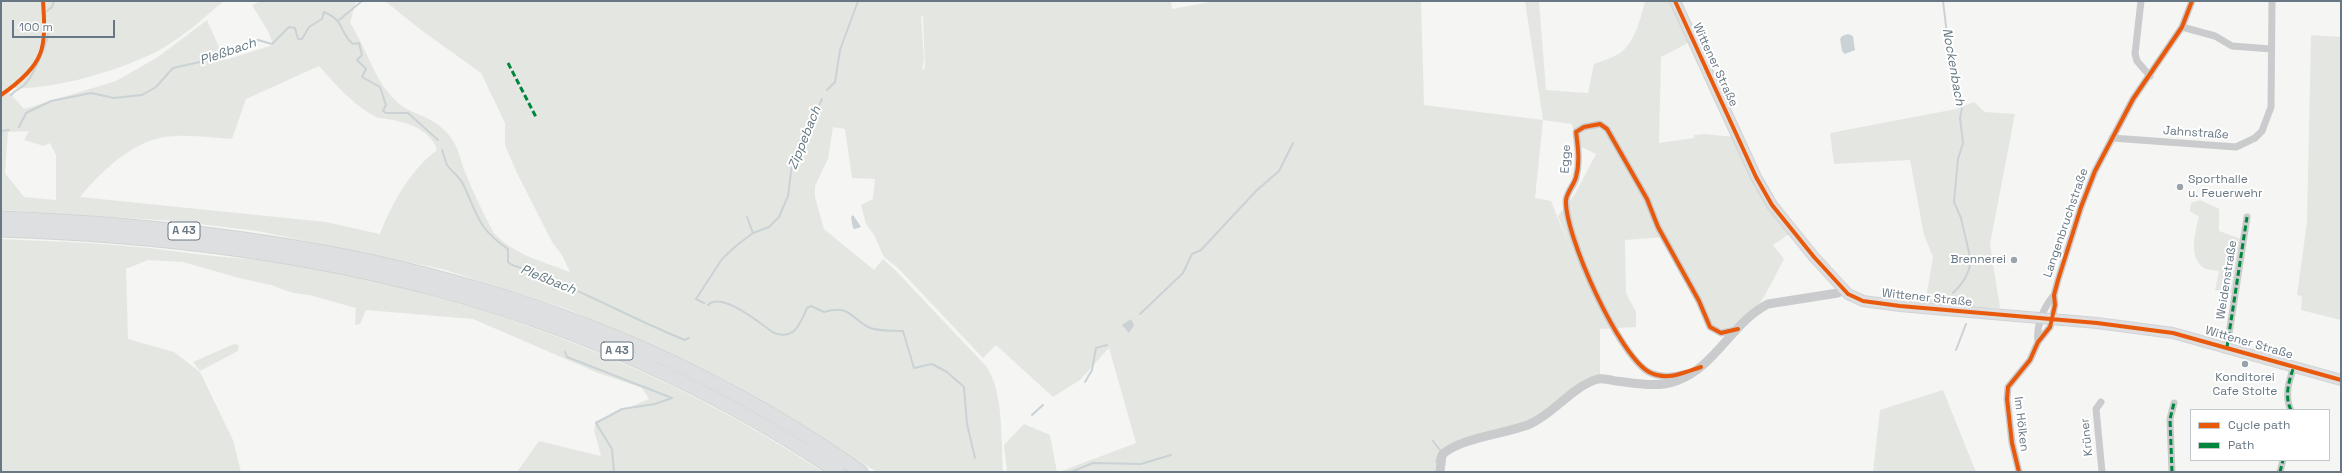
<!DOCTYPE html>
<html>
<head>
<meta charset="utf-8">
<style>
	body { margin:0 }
	#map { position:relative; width:2342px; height:473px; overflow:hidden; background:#f5f5f4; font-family:"Space Grotesk",sans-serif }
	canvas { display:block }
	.frame { position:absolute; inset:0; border:2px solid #677783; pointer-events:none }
	.legend { position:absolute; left:2190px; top:409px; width:140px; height:52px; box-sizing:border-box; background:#fff; border:1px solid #c2c9cd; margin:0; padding:5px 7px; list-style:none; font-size:12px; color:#677783 }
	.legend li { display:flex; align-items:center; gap:8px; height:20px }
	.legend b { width:20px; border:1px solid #c2c9cd }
	.scale { position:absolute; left:12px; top:20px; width:103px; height:18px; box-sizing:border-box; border:2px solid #677783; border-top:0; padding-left:5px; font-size:12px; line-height:14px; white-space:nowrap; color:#677783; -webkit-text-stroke:3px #fff; paint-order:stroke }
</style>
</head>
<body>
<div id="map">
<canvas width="2342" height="473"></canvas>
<div class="frame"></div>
<ul class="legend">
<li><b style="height:5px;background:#e8590c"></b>Cycle path</li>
<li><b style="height:5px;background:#00873e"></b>Path</li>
</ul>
<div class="scale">100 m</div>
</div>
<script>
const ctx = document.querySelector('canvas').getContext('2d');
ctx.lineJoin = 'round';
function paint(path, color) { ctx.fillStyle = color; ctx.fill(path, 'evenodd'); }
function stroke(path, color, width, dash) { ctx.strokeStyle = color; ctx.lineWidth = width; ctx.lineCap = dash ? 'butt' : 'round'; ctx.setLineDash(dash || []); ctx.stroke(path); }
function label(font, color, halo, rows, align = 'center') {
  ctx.font = font + ' "Space Grotesk",sans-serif'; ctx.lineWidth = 4; ctx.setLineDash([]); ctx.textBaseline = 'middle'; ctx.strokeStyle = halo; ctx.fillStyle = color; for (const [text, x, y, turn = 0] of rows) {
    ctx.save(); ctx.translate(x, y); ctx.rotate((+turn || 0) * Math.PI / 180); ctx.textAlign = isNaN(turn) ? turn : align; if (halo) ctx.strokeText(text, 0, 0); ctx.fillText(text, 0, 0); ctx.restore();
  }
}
const green = new Path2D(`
	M 1,1 L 42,1 C 46,43 40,70 1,92 Z
	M 44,1 L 224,1 C 207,15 190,31 171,43 C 136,67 53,91 11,88 C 44,59 47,45 44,1 Z
	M 261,1 L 356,1 L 350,23 C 367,48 373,79 396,101 C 411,116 432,114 449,135 C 460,150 459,157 466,174 C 469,183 490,228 495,234 C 515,255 544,262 570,272 L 562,255 L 552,242 L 516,171 L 505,145 L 505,123 L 481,73 L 421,30 L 385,1 L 1171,1 L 1172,9 L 1215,1 L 1421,1 L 1424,105 L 1543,120 L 1525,1 L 1539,1 L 1546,90 L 1588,93 L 1594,64 C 1602,61 1612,58 1620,53 C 1635,43 1641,17 1645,1 L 1669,1 L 1688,43 L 1661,57 L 1659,143 L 1694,138 L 1694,135 L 1705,134 L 1734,137 L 1789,234 L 1773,245 L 1784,259 C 1770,285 1757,320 1727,331 L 1712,326 L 1667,237 L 1625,240 L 1626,293 L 1636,312 L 1636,327 L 1600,329 L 1600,376 L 1540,416 L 1515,428 L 1452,444 L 1439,472 L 1059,472 L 1136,443 L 1109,348 L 1080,380 L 1053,397 L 996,345 L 983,358 L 898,268 L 884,257 L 874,235 L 866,224 L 861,205 L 873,199 L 875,179 L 852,178 L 845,129 L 833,127 L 828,159 L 815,186 L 815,197 L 824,229 L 874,270 L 883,259 L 896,271 L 986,366 C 1004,391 1001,441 1003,472 L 877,472 L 729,382 L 673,355 L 564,308 L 442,269 L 257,231 L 173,221 L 1,210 L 1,98 L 8,91 L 24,109 L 116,81 L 158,57 L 207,20 L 225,60 L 273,45 L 268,31 L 252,5 ZM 923,16 L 925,67 L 922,71 L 924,58 L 921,17 ZM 319,66 C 336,85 353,105 376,117 C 382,119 391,119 397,121 C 413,124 433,134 437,150 C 411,169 391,205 380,234 L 326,222 L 80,197 C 103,169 138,136 176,136 C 195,135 214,138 232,139 L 246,99 ZM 1543,120 L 1572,124 L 1577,145 L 1596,154 L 1575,194 L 1558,216 L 1571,251 L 1551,201 L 1535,198 ZM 29,131 L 24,140 L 44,146 L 50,143 L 56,155 L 56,200 L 24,197 L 5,173 L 8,132 Z
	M 2311,35 L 2341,37 L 2341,320 L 2301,310 L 2302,296 L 2297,295 L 2307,222 Z
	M 1974,102 L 1985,112 L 2015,114 L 1990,244 L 2000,308 L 1925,304 L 1933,257 L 1924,235 L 1910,160 L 1834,164 L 1830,133 L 1956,109 Z
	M 2200,200 L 2219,209 L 2219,231 L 2241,239 L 2233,293 L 2215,290 L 2219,271 C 2215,270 2207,270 2204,268 C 2188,258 2195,232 2199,217 L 2190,211 L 2191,203 Z
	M 1,239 C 43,241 85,242 127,246 C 156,248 185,253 214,256 C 248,259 283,262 317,269 C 498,304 669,370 823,472 L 517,472 L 539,441 L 601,456 L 594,430 L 596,421 L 649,399 L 642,388 L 598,373 L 473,319 L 366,310 L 360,324 L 355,325 L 356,308 L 309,295 L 293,293 L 271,285 L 239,278 L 183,262 L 148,260 L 126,269 L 128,339 L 174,352 L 200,372 L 233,440 L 241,472 L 1,472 Z
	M 234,344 L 239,345 L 238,351 L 200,371 L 193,362 Z
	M 1943,390 L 1976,472 L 1873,472 L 1880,410 Z
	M 1024,424 L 1050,435 L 1057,472 L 1007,472 L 1004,445 Z`);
const water = new Path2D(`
	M 1848,34 L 1853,36 L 1855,50 L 1845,54 L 1842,51 L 1840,39 L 1842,36 Z
	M 853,215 L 861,227 L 855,229 L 853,228 L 851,217 Z
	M 1131,319 L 1134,325 L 1129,333 L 1122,325 Z`);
const stream = new Path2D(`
	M 1943,1 L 1949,51 L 1962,108 L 1960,118 L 1963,143 L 1958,159 L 1954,202 L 1961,218 L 1971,261 C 1969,273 1962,285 1953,293
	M 47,11 L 52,7 L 54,1
	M 339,20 L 362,1
	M 827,90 L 835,82 L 840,50 L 858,1
	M 11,95 C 16,89 18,90 23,86 C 32,79 47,45 48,34
	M 19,127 L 26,113 L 51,101 L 91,93 L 114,98 L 142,95 L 156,87 L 173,68 L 209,60 L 228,49 L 258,40 L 272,44 L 289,27 L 295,28 L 298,39 L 302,39 L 309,27 L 322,19 L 324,12 C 346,21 339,33 353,44 L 359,43 L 362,55 L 357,60 L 366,69 L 362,77 L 380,87 L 386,105 L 383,111 L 386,113 L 408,113 L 438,140
	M 1,131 L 9,130
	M 442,150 C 444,155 445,161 447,165 C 452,172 459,176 463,184 C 478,215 477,228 508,249 L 508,262 L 512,265 C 572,284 627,317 685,340 L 689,338
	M 747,217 L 753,233
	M 552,280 L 554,289
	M 704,303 L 696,299 L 722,259 L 736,246 L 753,233 L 769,227 L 779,217 L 788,196 L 792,164 L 822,99
	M 708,305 C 722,291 761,324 774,333 C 795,340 800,324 807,308 L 811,306 L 824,312 C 851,305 848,316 868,327 C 877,332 893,330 903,331 L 914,368 L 932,364 L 947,372 L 964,387 L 967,424 L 975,458
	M 1140,314 L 1183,273 L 1192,254 L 1201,250 L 1256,191 L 1279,171 L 1293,143
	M 1956,350 L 1966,324
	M 565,352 L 567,357 L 672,398 L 655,404 L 622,409 L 596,423 L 612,449 L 614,472
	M 1085,382 L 1092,370 L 1096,348 L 1107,345
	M 1032,415 L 1043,405
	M 1433,441 L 1440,450
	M 1436,462 L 1438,456
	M 1071,472 L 1093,463 L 1141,464 L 1171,455`);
const minor = new Path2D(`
	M 2141,1 L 2135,54 L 2137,61 L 2150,76
	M 2182,27 L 2215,36 L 2232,46 L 2271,49
	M 2112,138 L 2236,147 L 2255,138 L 2262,131 L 2271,107 L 2272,1
	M 2038,342 C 2036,326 2043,308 2054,295
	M 2227,347 L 2247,217
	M 1686,373 C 1674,377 1658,378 1647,371 C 1617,351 1565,236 1566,200 C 1567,192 1574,185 1576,178 C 1580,163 1578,147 1576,132 L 1584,127 L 1600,124 L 1607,129 L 1647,199 L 1658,227 L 1699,301 L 1710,327 L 1721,333 L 1736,330
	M 2101,402 L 2096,409 L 2102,472
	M 2291,410 C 2284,396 2289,381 2294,366
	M 2019,472 L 2012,443 L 2007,399 L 2008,387 L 2030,360 L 2038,342 L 2050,327 L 2055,305 L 2054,295 L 2058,280 L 2081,207 L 2095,171 L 2133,99 L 2182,27 L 2192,1
	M 2172,472 L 2170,419 L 2174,403
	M 2280,472 L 2283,460`);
const tertiary = new Path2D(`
	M 1440,472 L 1442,455 C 1459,438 1506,434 1530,424 C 1555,413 1571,387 1598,379 C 1603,378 1611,380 1616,381 C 1636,383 1657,388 1676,381 C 1716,367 1732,322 1768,304 L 1838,293 L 1843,290`);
const secondary = new Path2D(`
	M 1675,1 L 1756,177 L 1772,205 L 1814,257 L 1848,294 L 1863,301 L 1900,306 L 2097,323 L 2173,333 L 2341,380`);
const motorway = new Path2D(`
	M 1,218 C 313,230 602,289 861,472
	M 1,230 C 308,240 580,299 838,472`);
const quiet = new Path2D(`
	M 508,63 L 537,119
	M 2227,347 L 2247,217
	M 2291,410 C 2284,396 2289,381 2294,366
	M 2172,472 L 2170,419 L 2174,403
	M 2280,472 L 2283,460`);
const cycleway = new Path2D(`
	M 1675,1 L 1756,177 L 1772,205 L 1814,257 L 1848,294 L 1863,301 L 1900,306 L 2097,323 L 2173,333 L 2341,380
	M 1,95 C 14,86 34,70 40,54 C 46,39 44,17 43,1
	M 1701,367 C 1685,372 1668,381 1651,373 C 1620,359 1564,234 1566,200 C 1567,192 1574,185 1576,177 C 1580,163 1578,147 1576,132 L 1584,127 L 1600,124 L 1607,129 L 1647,199 L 1658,227 L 1699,301 L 1710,327 L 1721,333 L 1738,329
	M 2019,472 L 2012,443 L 2007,399 L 2008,387 L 2030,360 L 2038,342 L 2050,327 L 2055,305 L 2054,295 L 2058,280 L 2081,207 L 2095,171 L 2133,99 L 2182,27 L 2192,1`);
const markers = [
	[2180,187,4,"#99a3ab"],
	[2014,260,4,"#99a3ab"],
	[2245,364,4,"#99a3ab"]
];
const shields = [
	[184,231,32],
	[617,351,32]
];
const shieldNames = [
	["A 43",184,231],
	["A 43",617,351]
];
const streetNames = [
	["Wittener Straße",1715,65,65],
	["Jahnstraße",2196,133,4],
	["Egge",1566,159,-87],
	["Langenbruchstraße",2066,223,-71],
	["Weidenstraße",2227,280,-81],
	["Wittener Straße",1927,298,6],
	["Wittener Straße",2249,343,16],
	["Im Hölken",2021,424,83],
	["Krüner",2087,437,-96]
];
const poiNames = [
	["Sporthalle",2188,180],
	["u. Feuerwehr",2188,194],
	["Brennerei",2006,260,"right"],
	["Konditorei",2245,378,"center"],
	["Cafe Stolte",2245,392,"center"]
];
const waterNames = [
	["Pleßbach",228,52,-19],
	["Nockenbach",1953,67,80],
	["Zippebach",805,138,-68],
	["Pleßbach",548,280,22]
];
paint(green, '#e4e7e1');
paint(water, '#cad2d5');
stroke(stream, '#cad2d5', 2);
stroke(secondary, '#d2d3d4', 12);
stroke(motorway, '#d2d3d3', 15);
stroke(minor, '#cacbcc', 7);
stroke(tertiary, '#cacbcc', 9);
stroke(secondary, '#dedfe0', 10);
stroke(motorway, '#dedfe0', 13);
stroke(quiet, '#00873e', 3, [6, 3]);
stroke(cycleway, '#e8590c', 4);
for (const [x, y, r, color] of markers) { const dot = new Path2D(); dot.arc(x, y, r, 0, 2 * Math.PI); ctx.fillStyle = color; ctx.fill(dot); stroke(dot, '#fff', 1.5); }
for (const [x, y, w] of shields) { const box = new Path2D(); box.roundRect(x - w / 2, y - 9, w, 18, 3); ctx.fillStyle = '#fff'; ctx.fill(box); stroke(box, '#677783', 1); }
label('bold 11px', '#677783', null, shieldNames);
label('12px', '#677783', '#fff', streetNames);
label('12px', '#677783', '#fff', poiNames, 'left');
label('italic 13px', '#63777f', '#fff', waterNames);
</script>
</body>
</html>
